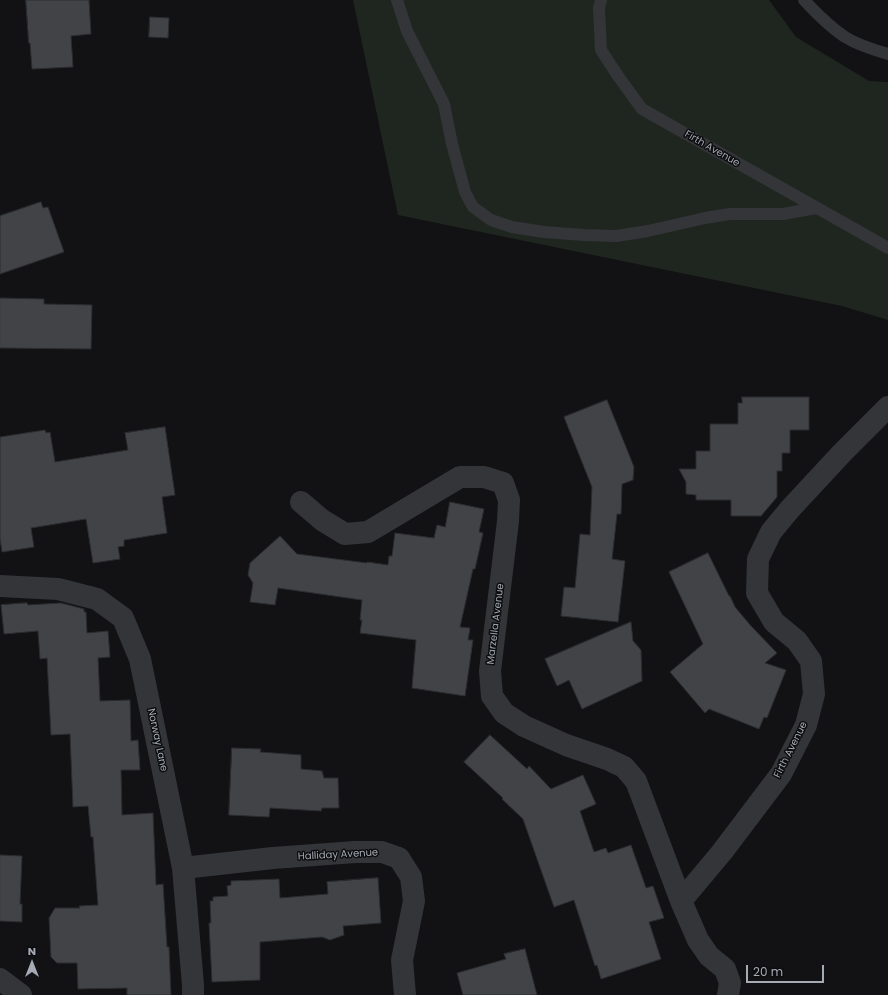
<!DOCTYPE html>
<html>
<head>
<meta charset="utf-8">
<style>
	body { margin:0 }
	#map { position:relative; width:888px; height:995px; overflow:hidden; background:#121214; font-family:Poppins,sans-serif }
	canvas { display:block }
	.north { position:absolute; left:12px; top:943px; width:40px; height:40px; -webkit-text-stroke:3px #0d0d0f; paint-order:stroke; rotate:0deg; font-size:11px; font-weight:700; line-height:16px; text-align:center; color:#a4abb4 }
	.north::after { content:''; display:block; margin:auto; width:14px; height:18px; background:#a4abb4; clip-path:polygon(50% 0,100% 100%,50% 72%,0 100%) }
	.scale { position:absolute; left:746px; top:965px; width:78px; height:18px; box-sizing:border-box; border:2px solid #a4abb4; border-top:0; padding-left:5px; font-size:12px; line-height:14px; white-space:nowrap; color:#a4abb4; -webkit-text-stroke:3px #0d0d0f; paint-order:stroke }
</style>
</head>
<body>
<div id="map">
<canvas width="888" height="995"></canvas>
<div class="north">N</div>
<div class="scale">20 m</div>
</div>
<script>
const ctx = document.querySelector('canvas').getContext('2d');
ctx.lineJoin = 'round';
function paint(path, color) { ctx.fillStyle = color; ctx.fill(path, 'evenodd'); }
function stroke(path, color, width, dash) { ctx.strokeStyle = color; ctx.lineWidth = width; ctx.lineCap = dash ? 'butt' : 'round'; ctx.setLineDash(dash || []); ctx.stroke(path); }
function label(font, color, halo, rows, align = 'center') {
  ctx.font = font + ' Poppins,sans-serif'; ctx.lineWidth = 3; ctx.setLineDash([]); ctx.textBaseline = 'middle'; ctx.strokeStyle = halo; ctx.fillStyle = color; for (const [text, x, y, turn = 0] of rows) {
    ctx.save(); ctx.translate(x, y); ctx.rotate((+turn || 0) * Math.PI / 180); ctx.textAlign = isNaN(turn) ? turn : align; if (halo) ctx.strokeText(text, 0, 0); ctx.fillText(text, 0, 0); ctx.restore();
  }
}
const green = new Path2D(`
	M 353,0 L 769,0 L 796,37 L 869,81 L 888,82 L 888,320 L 842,306 L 398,215 Z`);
const building = new Path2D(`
	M 26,0 L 89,0 L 91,34 L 71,36 L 73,67 L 32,69 L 30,43 L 29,43 Z
	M 150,17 L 169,18 L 168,38 L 149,37 Z
	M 41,202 L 43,208 L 48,207 L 64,252 L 0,274 L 0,216 Z
	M 0,298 L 44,299 L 44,304 L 92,305 L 91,349 L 0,348 Z
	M 742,397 L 809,397 L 809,430 L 790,430 L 790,453 L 782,453 L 782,471 L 777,471 L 777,497 L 761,516 L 731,516 L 731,500 L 696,500 L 696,495 L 686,494 L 686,482 L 679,469 L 696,469 L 696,451 L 710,451 L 710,424 L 738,424 L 738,403 L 742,403 Z
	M 607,400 L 634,467 L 633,480 L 622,484 L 621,514 L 617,514 L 612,559 L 625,561 L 618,622 L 561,616 L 564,587 L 575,588 L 580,534 L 590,535 L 592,487 L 564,417 Z
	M 165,427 L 175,495 L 162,497 L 167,533 L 124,540 L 124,546 L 118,547 L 120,559 L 93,563 L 86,519 L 31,528 L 34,547 L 2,552 L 0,539 L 0,437 L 45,430 L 46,433 L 50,432 L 55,462 L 128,450 L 125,433 Z
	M 450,502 L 484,509 L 479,532 L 483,533 L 475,569 L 473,569 L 460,627 L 470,628 L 468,640 L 473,640 L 465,696 L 412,688 L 416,640 L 360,633 L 362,620 L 360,620 L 362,600 L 278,588 L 275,605 L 250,602 L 253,583 L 248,575 L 250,563 L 280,536 L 297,554 L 367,563 L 367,562 L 388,565 L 389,556 L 392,556 L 395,533 L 434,538 L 437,525 L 445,527 Z
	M 708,553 L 729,596 L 730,596 L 735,607 L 751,626 L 777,653 L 765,663 L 786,670 L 767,718 L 764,717 L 759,729 L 709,709 L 705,713 L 670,672 L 703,644 L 669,572 Z
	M 27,603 L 28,605 L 61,603 L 84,609 L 84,612 L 86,612 L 87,633 L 108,631 L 110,657 L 98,658 L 100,701 L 130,700 L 131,741 L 138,740 L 140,770 L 121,770 L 122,815 L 153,813 L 156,885 L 163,884 L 167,947 L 169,947 L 171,995 L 127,995 L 127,988 L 78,989 L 77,963 L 57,963 L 51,957 L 49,918 L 55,908 L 80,908 L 79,906 L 98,905 L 93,837 L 91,837 L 88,806 L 73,807 L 70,734 L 51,735 L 47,658 L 40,659 L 38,631 L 4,634 L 1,605 Z
	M 631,622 L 633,641 L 641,650 L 642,681 L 582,709 L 569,680 L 557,686 L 545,659 Z
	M 490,735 L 527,769 L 529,766 L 551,789 L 583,775 L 596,804 L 580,811 L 594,852 L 606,848 L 608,853 L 631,845 L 646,888 L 653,886 L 664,918 L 649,922 L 661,959 L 601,979 L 597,965 L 595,966 L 574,900 L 554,907 L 523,819 L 502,799 L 503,798 L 464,762 Z
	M 232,748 L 261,749 L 260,752 L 301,755 L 301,769 L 322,771 L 324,778 L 338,778 L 339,808 L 322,808 L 321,811 L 270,808 L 269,817 L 229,815 Z
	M 0,855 L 22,856 L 20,904 L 22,904 L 22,922 L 0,921 Z
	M 378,878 L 381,923 L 343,926 L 344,935 L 330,940 L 322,937 L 260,942 L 260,980 L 212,982 L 209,923 L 211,923 L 210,901 L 213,901 L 213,897 L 228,896 L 227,886 L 231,885 L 231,881 L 279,879 L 280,898 L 328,894 L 327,882 Z
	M 525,949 L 537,995 L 463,995 L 457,973 L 506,959 L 504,954 Z`);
const lane = new Path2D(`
	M 397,0 L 407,31 L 444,104 L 452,144 L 465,192 L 473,207 L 491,220 L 512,227 L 544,232 L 584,235 L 616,236 L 648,231 L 705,218 L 730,214 L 783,214 L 816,208
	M 601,0 L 599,8 L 601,50 L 618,76 L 642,109 L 888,248
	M 804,0 C 816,13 830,27 845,37 C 858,45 874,50 888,54`);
const street = new Path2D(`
	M 301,502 L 322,520 L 345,534 L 368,532 L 460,477 L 484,477 L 503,483 L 509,500 L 508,521 L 490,671 L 492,696 L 504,713 L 524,726 L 566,745 L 607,759 L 624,767 L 636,781 L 681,901
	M 0,586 L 58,589 L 97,599 L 123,618 L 140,659 L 183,868 L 193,985 L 193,995
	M 183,868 L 273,858 L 355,852 L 382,852 L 399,858 L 411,877 L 414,901 L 402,960 L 405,995
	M 0,979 L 21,995
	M 728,995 L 730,983 L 725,969 L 709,956 L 698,940 L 681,901 L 722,852 L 781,774 L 806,725 L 814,694 L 811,661 L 797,641 L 774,622 L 757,593 L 758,559 L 771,532 L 790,509 L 842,453 L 888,407`);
const streetNames = [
	["Firth Avenue",712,149,30],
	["Marzella Avenue",496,624,-83],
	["Norway Lane",157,740,78],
	["Firth Avenue",791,750,-63],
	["Halliday Avenue",338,855,-3]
];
paint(green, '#1f261f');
paint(building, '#414347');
stroke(building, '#2c2d30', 1);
stroke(lane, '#333539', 12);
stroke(street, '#333539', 22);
label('10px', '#a4abb4', '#0d0d0f', streetNames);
</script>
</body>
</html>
